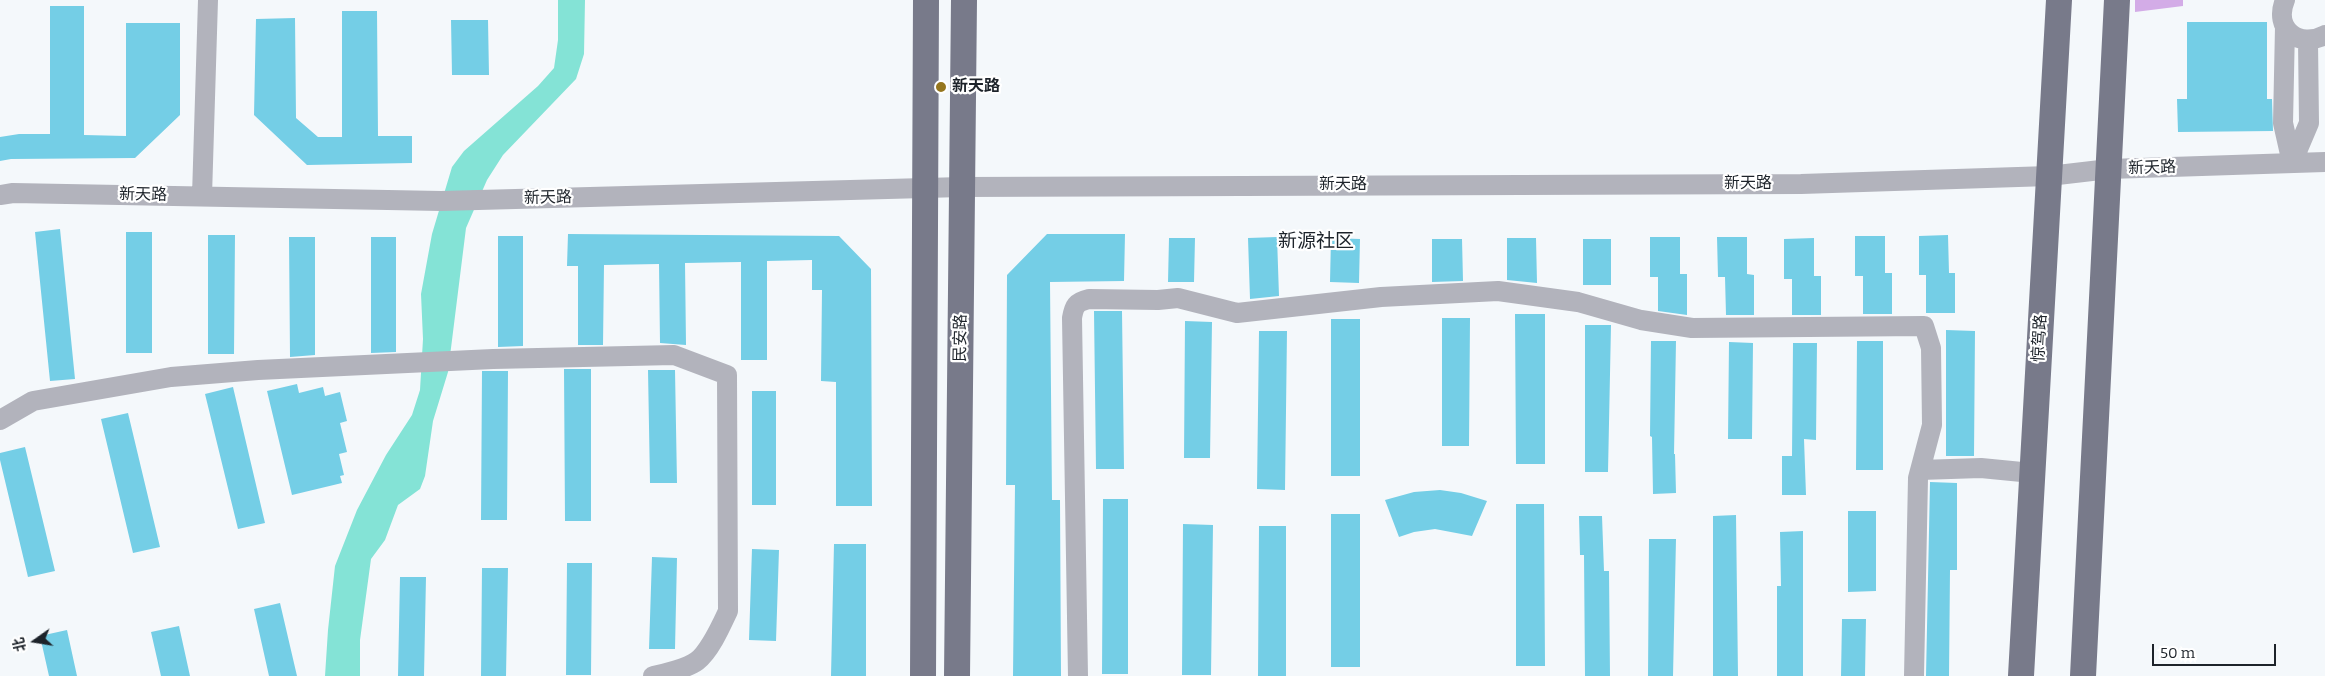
<!DOCTYPE html>
<html>
<head>
<meta charset="utf-8">
<style>
	body { margin:0 }
	#map { position:relative; width:2325px; height:676px; overflow:hidden; background:#f4f8fb; font-family:Bitter,"Noto Sans SC",serif }
	canvas { display:block }
	.north { position:absolute; left:10px; top:616px; width:50px; height:50px; -webkit-text-stroke:4px #fff; paint-order:stroke; rotate:257deg; font-size:14px; font-weight:700; line-height:20px; text-align:center; color:#1d232a }
	.north::after { content:''; display:block; margin:auto; width:18px; height:22px; background:#1d232a; clip-path:polygon(50% 0,100% 100%,50% 72%,0 100%) }
	.scale { position:absolute; left:2152px; top:644px; width:124px; height:22px; box-sizing:border-box; border:2px solid #1d232a; border-top:0; padding-left:6px; font-size:15px; line-height:18px; white-space:nowrap; color:#1d232a; -webkit-text-stroke:4px #fff; paint-order:stroke }
</style>
</head>
<body>
<div id="map">
<canvas width="2325" height="676"></canvas>
<div class="north">北</div>
<div class="scale">50 m</div>
</div>
<script>
const ctx = document.querySelector('canvas').getContext('2d');
ctx.lineJoin = 'round';
function paint(path, color) { ctx.fillStyle = color; ctx.fill(path, 'evenodd'); }
function stroke(path, color, width, dash) { ctx.strokeStyle = color; ctx.lineWidth = width; ctx.lineCap = dash ? 'butt' : 'round'; ctx.setLineDash(dash || []); ctx.stroke(path); }
function label(font, color, halo, rows, align = 'center') {
  ctx.font = font + ' Bitter,"Noto Sans SC",serif'; ctx.lineWidth = 4.5; ctx.setLineDash([]); ctx.textBaseline = 'middle'; ctx.strokeStyle = halo; ctx.fillStyle = color; for (const [text, x, y, turn = 0] of rows) {
    ctx.save(); ctx.translate(x, y); ctx.rotate((+turn || 0) * Math.PI / 180); ctx.textAlign = isNaN(turn) ? turn : align; if (halo) ctx.strokeText(text, 0, 0); ctx.fillText(text, 0, 0); ctx.restore();
  }
}
const forest = new Path2D(`
	M 2135,0 L 2183,0 L 2183,6 L 2135,12 Z`);
const water = new Path2D(`
	M 558,0 L 585,0 L 584,54 L 576,79 L 503,155 L 487,180 L 466,228 L 448,372 L 433,421 L 425,476 L 420,489 L 398,505 L 385,540 L 371,559 L 360,640 L 360,676 L 325,676 L 328,630 L 335,566 L 357,510 L 386,455 L 412,415 L 420,390 L 423,339 L 421,294 L 432,234 L 452,167 L 464,151 L 538,86 L 554,68 L 558,40 Z`);
const building = new Path2D(`
	M 50,6 L 84,6 L 84,135 L 126,136 L 126,23 L 180,23 L 180,115 L 135,158 L 11,159 L 0,161 L 0,137 L 19,134 L 50,134 Z
	M 342,11 L 377,11 L 378,136 L 412,136 L 412,163 L 307,165 L 254,115 L 256,19 L 295,18 L 296,118 L 318,137 L 342,137 Z
	M 451,20 L 488,20 L 489,75 L 452,75 Z
	M 2187,22 L 2267,22 L 2267,99 L 2272,99 L 2273,131 L 2178,132 L 2177,99 L 2187,99 Z
	M 60,229 L 75,379 L 50,381 L 35,232 Z
	M 126,232 L 152,232 L 152,353 L 126,353 Z
	M 568,234 L 839,236 L 871,269 L 872,506 L 836,506 L 836,382 L 821,381 L 822,290 L 812,290 L 812,260 L 767,261 L 767,360 L 741,360 L 741,262 L 685,263 L 686,345 L 660,343 L 659,264 L 604,265 L 603,345 L 578,345 L 578,266 L 567,266 Z
	M 1047,234 L 1125,234 L 1124,281 L 1050,282 L 1052,500 L 1060,500 L 1061,676 L 1013,676 L 1015,485 L 1006,485 L 1007,275 Z
	M 208,235 L 235,235 L 234,354 L 208,354 Z
	M 1948,235 L 1949,273 L 1955,273 L 1955,313 L 1926,313 L 1926,275 L 1919,275 L 1919,236 Z
	M 498,236 L 523,236 L 523,346 L 498,347 Z
	M 1855,236 L 1885,236 L 1885,273 L 1892,273 L 1892,314 L 1863,314 L 1863,276 L 1855,276 Z
	M 289,237 L 315,237 L 315,355 L 290,357 Z
	M 371,237 L 396,237 L 396,352 L 371,353 Z
	M 1277,237 L 1279,296 L 1250,299 L 1248,238 Z
	M 1650,237 L 1680,237 L 1680,274 L 1687,274 L 1687,315 L 1658,311 L 1658,277 L 1650,277 Z
	M 1717,237 L 1747,237 L 1747,274 L 1754,275 L 1754,315 L 1726,315 L 1725,277 L 1718,277 Z
	M 1169,238 L 1195,238 L 1194,282 L 1168,282 Z
	M 1331,238 L 1360,239 L 1359,283 L 1330,282 Z
	M 1507,238 L 1536,238 L 1537,283 L 1507,280 Z
	M 1814,238 L 1814,276 L 1821,276 L 1821,315 L 1792,315 L 1792,279 L 1784,279 L 1784,239 Z
	M 1432,239 L 1462,239 L 1463,281 L 1432,282 Z
	M 1583,239 L 1611,239 L 1611,285 L 1583,285 Z
	M 1094,311 L 1122,311 L 1124,469 L 1096,469 Z
	M 1515,314 L 1545,314 L 1545,464 L 1516,464 Z
	M 1442,318 L 1470,318 L 1469,446 L 1442,446 Z
	M 1331,319 L 1360,319 L 1360,476 L 1331,476 Z
	M 1185,321 L 1212,322 L 1210,458 L 1184,458 Z
	M 1585,325 L 1611,325 L 1608,472 L 1585,472 Z
	M 1946,330 L 1975,331 L 1974,456 L 1946,456 Z
	M 1259,331 L 1287,331 L 1285,490 L 1257,489 Z
	M 1651,341 L 1676,341 L 1674,454 L 1675,454 L 1676,493 L 1653,494 L 1652,437 L 1650,436 Z
	M 1857,341 L 1883,341 L 1883,470 L 1856,470 Z
	M 1729,342 L 1753,343 L 1752,439 L 1728,439 Z
	M 1793,343 L 1817,343 L 1816,440 L 1804,439 L 1806,495 L 1782,495 L 1782,456 L 1792,456 Z
	M 564,369 L 591,369 L 591,521 L 565,521 Z
	M 648,370 L 675,370 L 677,483 L 650,483 Z
	M 482,371 L 508,371 L 507,520 L 481,520 Z
	M 297,384 L 299,393 L 323,387 L 325,396 L 340,392 L 347,421 L 340,423 L 347,452 L 339,454 L 344,475 L 340,476 L 342,483 L 292,495 L 267,391 Z
	M 233,387 L 265,523 L 238,529 L 205,394 Z
	M 752,391 L 776,391 L 776,505 L 752,505 Z
	M 128,413 L 160,547 L 133,553 L 101,419 Z
	M 25,447 L 55,571 L 28,577 L 0,460 L 0,453 Z
	M 1930,482 L 1957,483 L 1957,570 L 1950,570 L 1949,676 L 1926,676 Z
	M 1440,490 L 1461,493 L 1487,501 L 1472,536 L 1435,529 L 1414,532 L 1399,537 L 1385,500 L 1414,492 Z
	M 1103,499 L 1128,499 L 1128,674 L 1102,674 Z
	M 1516,504 L 1544,504 L 1545,666 L 1516,666 Z
	M 1848,511 L 1876,511 L 1876,591 L 1848,592 Z
	M 1331,514 L 1360,514 L 1360,667 L 1331,667 Z
	M 1736,515 L 1738,676 L 1713,676 L 1713,516 Z
	M 1579,516 L 1602,516 L 1604,571 L 1609,571 L 1610,676 L 1585,676 L 1584,555 L 1580,555 Z
	M 1183,524 L 1213,525 L 1211,675 L 1182,675 Z
	M 1259,526 L 1286,526 L 1286,676 L 1258,676 Z
	M 1803,531 L 1803,676 L 1777,676 L 1777,586 L 1781,586 L 1780,532 Z
	M 1649,539 L 1676,539 L 1673,676 L 1648,676 Z
	M 834,544 L 866,544 L 866,676 L 831,676 Z
	M 752,549 L 779,550 L 776,641 L 749,640 Z
	M 652,557 L 677,558 L 675,649 L 649,649 Z
	M 567,563 L 592,563 L 591,675 L 566,675 Z
	M 482,568 L 508,568 L 506,676 L 481,676 Z
	M 400,577 L 426,577 L 424,676 L 398,676 Z
	M 280,603 L 297,676 L 269,676 L 254,609 Z
	M 1842,619 L 1866,619 L 1865,676 L 1841,676 Z
	M 179,626 L 190,676 L 161,676 L 151,632 Z
	M 67,630 L 77,676 L 49,676 L 40,636 Z`);
const minor = new Path2D(`
	M 2285,0 C 2273,29 2299,49 2325,35
	M 2285,27 L 2283,123 L 2292,163
	M 2292,163 L 2309,123 L 2308,41
	M 0,195 L 13,193 L 441,201 L 962,187 L 1801,184 L 2049,176 L 2109,169 L 2325,162
	M 202,196 L 208,0
	M 0,420 L 33,401 L 171,377 L 258,370 L 493,359 L 674,355 L 727,375 L 728,611 C 721,626 710,651 697,661 C 688,668 664,674 653,676
	M 1920,470 L 1981,468 L 2032,473
	M 1078,676 L 1072,318 C 1074,306 1076,302 1089,299 L 1158,300 L 1178,298 L 1237,313 L 1381,297 L 1498,291 L 1578,302 L 1641,320 L 1692,328 L 1924,326 L 1931,348 L 1932,425 L 1918,478 L 1914,676`);
const major = new Path2D(`
	M 923,676 L 926,0
	M 957,676 L 964,0
	M 2021,676 L 2059,0
	M 2083,676 L 2117,0`);
const markers = [
	[941,87,6,"#95761e"]
];
const poiNames = [
	["新天路",952,87]
];
const streetNames = [
	["新天路",2152,168,-2],
	["新天路",1748,184],
	["新天路",1343,185],
	["新天路",143,195,1],
	["新天路",548,198,-1],
	["民安路",961,338,-89],
	["惊驾路",2040,338,-87]
];
const quarterNames = [
	["新源社区",1316,242]
];
paint(forest, '#d3ace7');
paint(water, '#84e3d6');
paint(building, '#74cee6');
stroke(minor, '#b2b3bc', 20);
stroke(major, '#787a8a', 26);
for (const [x, y, r, color] of markers) { const dot = new Path2D(); dot.arc(x, y, r, 0, 2 * Math.PI); ctx.fillStyle = color; ctx.fill(dot); stroke(dot, '#fff', 2); }
label('bold 16px', '#1d232a', '#fff', poiNames, 'left');
label('16px', '#1d232a', '#fff', streetNames);
label('19px', '#1d232a', '#fff', quarterNames);
</script>
</body>
</html>
